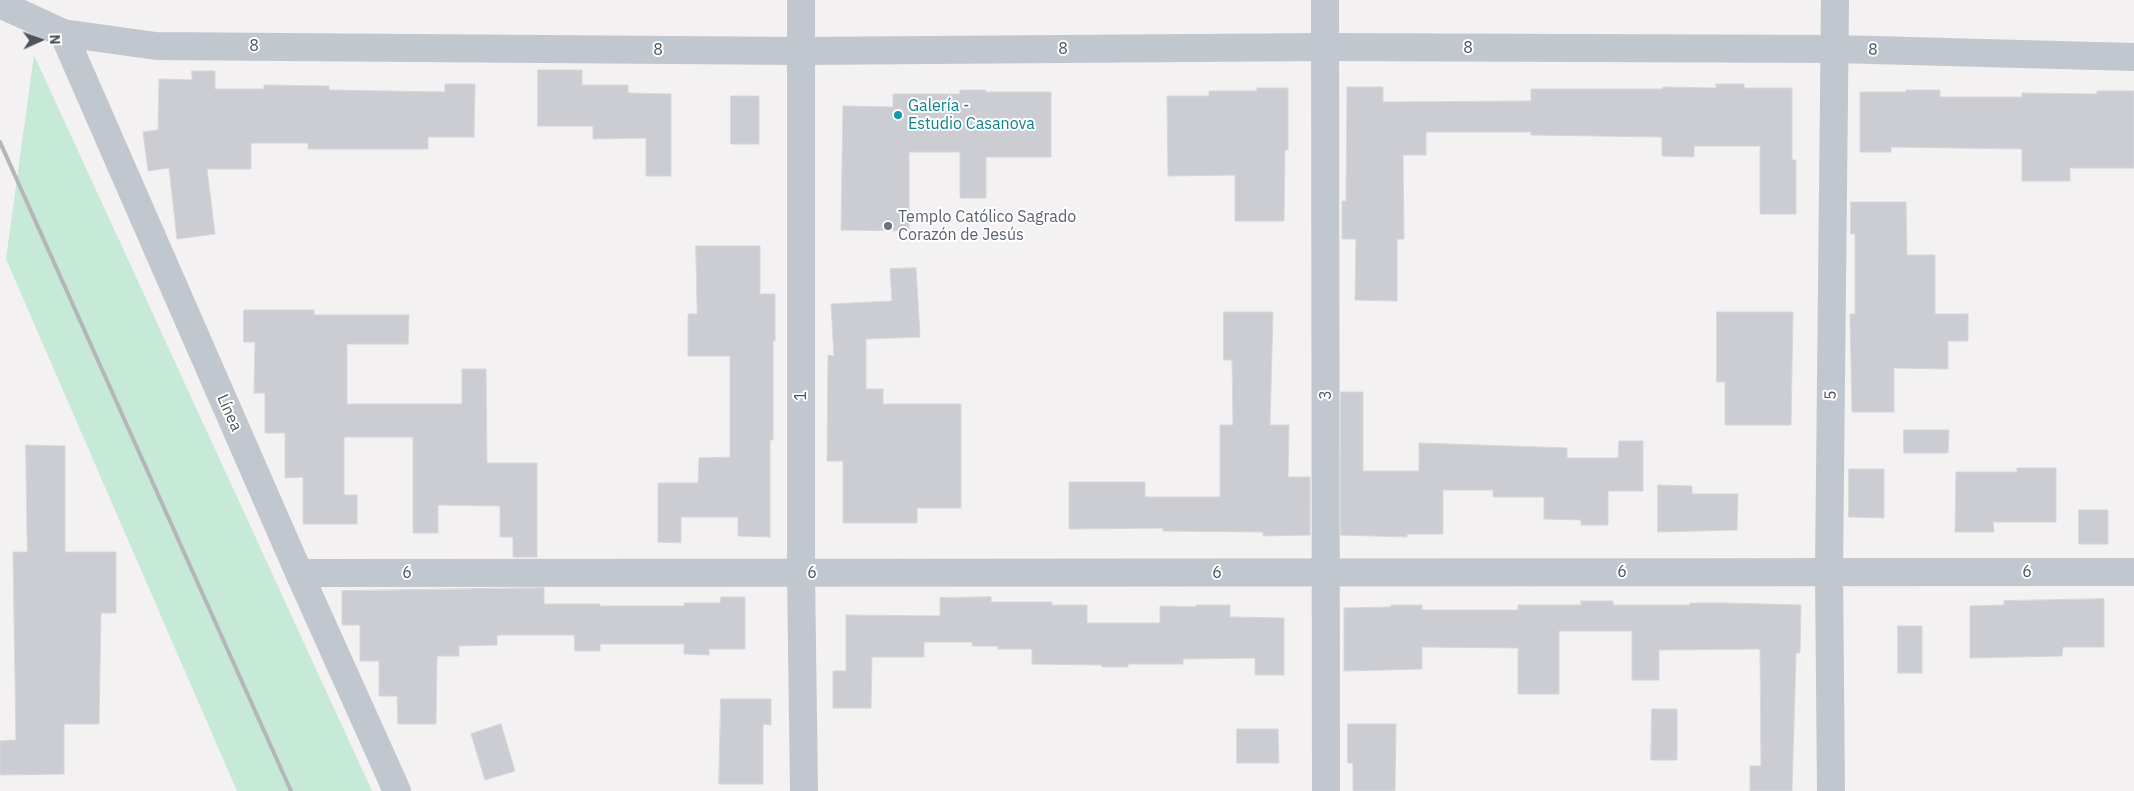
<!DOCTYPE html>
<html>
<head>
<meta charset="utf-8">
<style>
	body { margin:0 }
	#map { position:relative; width:2134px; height:791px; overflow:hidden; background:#f3f1f1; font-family:"IBM Plex Sans",sans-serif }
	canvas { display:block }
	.north { position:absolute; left:15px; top:15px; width:50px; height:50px; -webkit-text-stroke:4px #fff; paint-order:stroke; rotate:88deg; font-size:14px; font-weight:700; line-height:20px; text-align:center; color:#4b535c }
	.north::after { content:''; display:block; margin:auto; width:18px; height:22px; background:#4b535c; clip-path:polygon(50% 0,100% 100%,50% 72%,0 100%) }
</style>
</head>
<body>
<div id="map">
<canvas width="2134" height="791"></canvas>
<div class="north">N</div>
</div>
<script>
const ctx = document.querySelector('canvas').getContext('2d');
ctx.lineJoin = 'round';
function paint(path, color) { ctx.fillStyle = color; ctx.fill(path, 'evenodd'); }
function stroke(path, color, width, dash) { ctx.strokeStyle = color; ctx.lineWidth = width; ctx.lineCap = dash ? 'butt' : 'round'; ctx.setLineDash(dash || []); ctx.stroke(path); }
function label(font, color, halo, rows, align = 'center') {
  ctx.font = font + ' "IBM Plex Sans",sans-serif'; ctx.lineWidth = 4; ctx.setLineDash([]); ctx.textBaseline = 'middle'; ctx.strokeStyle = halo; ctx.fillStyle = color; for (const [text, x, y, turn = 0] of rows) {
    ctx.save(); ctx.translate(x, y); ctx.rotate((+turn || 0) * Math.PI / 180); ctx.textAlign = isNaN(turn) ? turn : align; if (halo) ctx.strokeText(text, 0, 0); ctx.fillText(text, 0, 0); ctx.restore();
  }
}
const green = new Path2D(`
	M 34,55 L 372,791 L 237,791 L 6,259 Z`);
const building = new Path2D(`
	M 538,70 L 582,70 L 582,85 L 628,85 L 628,93 L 671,94 L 671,176 L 646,176 L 646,138 L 593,139 L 593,126 L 538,126 Z
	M 192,71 L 215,71 L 215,89 L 264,89 L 264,85 L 329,86 L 329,90 L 445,92 L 445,84 L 475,84 L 474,137 L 428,137 L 428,149 L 308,149 L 308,143 L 251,143 L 251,169 L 207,169 L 215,234 L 177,239 L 169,168 L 148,171 L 143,132 L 158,130 L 159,79 L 192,80 Z
	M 1716,84 L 1744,84 L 1744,88 L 1792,88 L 1792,160 L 1796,160 L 1796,214 L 1760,214 L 1760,146 L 1694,146 L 1694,157 L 1662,156 L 1662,137 L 1531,135 L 1531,132 L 1426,132 L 1426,155 L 1403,155 L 1404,239 L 1397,239 L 1397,301 L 1355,300 L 1356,239 L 1342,239 L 1342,201 L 1346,201 L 1347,87 L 1383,87 L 1383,102 L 1531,101 L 1531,89 L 1662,89 L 1663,87 L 1716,88 Z
	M 1257,88 L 1288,88 L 1288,150 L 1285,150 L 1284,221 L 1235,221 L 1235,175 L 1168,176 L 1167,96 L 1209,96 L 1209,91 L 1257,91 Z
	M 960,90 L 986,90 L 986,92 L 1051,92 L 1051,157 L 986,157 L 986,198 L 960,198 L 960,152 L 909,152 L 909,231 L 841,230 L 843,106 L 893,107 L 893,94 L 960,94 Z
	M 1906,90 L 1940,90 L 1940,97 L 2022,97 L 2022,93 L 2097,94 L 2097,91 L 2134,91 L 2134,168 L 2070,168 L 2070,181 L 2022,181 L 2022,149 L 1891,147 L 1891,152 L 1860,152 L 1860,92 L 1906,92 Z
	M 731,96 L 759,96 L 759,144 L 731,144 Z
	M 1851,202 L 1906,202 L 1907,255 L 1935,255 L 1935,314 L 1968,314 L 1968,341 L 1948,341 L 1948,369 L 1894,368 L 1894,412 L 1852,412 L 1850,314 L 1855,314 L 1855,234 L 1851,234 Z
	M 696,246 L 760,246 L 760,294 L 775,294 L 775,341 L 773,341 L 773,440 L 770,440 L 770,537 L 738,536 L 738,517 L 681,517 L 681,543 L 658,542 L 658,483 L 698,483 L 699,458 L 730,457 L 730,356 L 688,356 L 688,314 L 697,314 Z
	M 916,268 L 920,337 L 866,339 L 866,389 L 883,389 L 883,404 L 961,404 L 961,508 L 917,508 L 917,523 L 843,523 L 843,461 L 827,461 L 828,355 L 834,356 L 831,304 L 892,301 L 890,269 Z
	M 244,310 L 314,310 L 314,315 L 409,315 L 408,344 L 347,344 L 347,404 L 462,404 L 462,369 L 486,369 L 487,463 L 537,463 L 537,557 L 513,557 L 513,537 L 500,537 L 500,506 L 438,505 L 438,533 L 413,533 L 413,437 L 344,437 L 344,495 L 357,495 L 357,524 L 303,524 L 303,477 L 285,478 L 285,433 L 265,433 L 265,393 L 254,393 L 255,342 L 244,342 Z
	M 1224,312 L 1273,312 L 1270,425 L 1289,425 L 1288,477 L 1310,477 L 1310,535 L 1263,536 L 1263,532 L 1163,531 L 1163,528 L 1069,529 L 1069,482 L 1145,482 L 1145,497 L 1220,497 L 1220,425 L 1233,425 L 1232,360 L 1224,360 Z
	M 1717,312 L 1793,312 L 1791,425 L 1725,425 L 1725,382 L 1717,382 Z
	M 1341,392 L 1363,392 L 1363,471 L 1419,471 L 1419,443 L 1567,448 L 1567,458 L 1618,458 L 1619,441 L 1643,441 L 1643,491 L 1608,491 L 1608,525 L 1581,525 L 1581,520 L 1544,519 L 1544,497 L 1493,497 L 1493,490 L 1443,490 L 1443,534 L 1407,534 L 1407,537 L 1341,535 Z
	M 1904,430 L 1949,430 L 1948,453 L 1904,453 Z
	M 26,445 L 65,446 L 65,552 L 116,552 L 116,613 L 101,613 L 99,724 L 64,724 L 64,774 L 0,775 L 0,741 L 16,740 L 13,552 L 27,552 Z
	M 2017,468 L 2056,468 L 2056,522 L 1993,522 L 1994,532 L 1955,532 L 1956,472 L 2017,472 Z
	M 1849,469 L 1884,469 L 1884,518 L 1849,517 Z
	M 1658,485 L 1692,486 L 1692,494 L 1738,494 L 1737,530 L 1658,532 Z
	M 2079,510 L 2108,510 L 2108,544 L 2079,544 Z
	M 544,588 L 544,604 L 600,604 L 600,606 L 684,606 L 684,603 L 720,603 L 721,597 L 745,597 L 745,649 L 709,649 L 709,655 L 684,654 L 684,644 L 600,644 L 600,651 L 575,651 L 574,635 L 497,635 L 497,645 L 459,646 L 459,656 L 437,656 L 436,724 L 398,724 L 397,696 L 379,696 L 379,661 L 360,661 L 360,625 L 342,625 L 342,591 Z
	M 991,597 L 991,602 L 1052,602 L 1052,605 L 1087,605 L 1087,623 L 1160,623 L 1160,606 L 1196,607 L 1196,605 L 1230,605 L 1230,617 L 1284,618 L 1284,675 L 1255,675 L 1255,658 L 1183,659 L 1183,664 L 1128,664 L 1128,667 L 1102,667 L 1102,665 L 1032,664 L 1032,649 L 998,649 L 998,646 L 972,646 L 972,642 L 924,642 L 924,657 L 872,657 L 871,708 L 833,708 L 833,671 L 846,671 L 846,615 L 940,616 L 940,598 Z
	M 2104,599 L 2104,647 L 2063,647 L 2062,656 L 1970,658 L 1970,606 L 2004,605 L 2004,601 Z
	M 1581,601 L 1613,601 L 1613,605 L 1690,605 L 1690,603 L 1725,603 L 1801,605 L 1800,653 L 1796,653 L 1792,791 L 1750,791 L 1750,766 L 1761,766 L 1760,649 L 1659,650 L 1659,680 L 1632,680 L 1632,631 L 1559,631 L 1559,694 L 1518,694 L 1518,648 L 1422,647 L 1422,669 L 1344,671 L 1344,608 L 1391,607 L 1391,605 L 1422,605 L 1422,610 L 1518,610 L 1518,605 L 1581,605 Z
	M 1898,626 L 1922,626 L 1922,673 L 1898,673 Z
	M 721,699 L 771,699 L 771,725 L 763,724 L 763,784 L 719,784 Z
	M 1652,709 L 1677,709 L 1677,760 L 1651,760 Z
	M 501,724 L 515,771 L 485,780 L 471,734 Z
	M 1348,724 L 1396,724 L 1395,791 L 1353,791 L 1353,763 L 1348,763 Z
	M 1237,729 L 1278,729 L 1279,763 L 1237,763 Z`);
const minor = new Path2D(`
	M 801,0 L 801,573 L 804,791
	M 1325,0 L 1326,791
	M 63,33 L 299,573 L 397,791
	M 299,573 L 2134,572
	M 1831,791 L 1829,571 L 1835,0`);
const tertiary = new Path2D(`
	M 0,4 L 63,33 L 156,46 L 800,51 L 1325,47 L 1835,49 L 2134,57`);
const rail = new Path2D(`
	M 0,142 L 291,791`);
const markers = [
	[898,115,5,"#0f9aa8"],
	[888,226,5,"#6b7280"]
];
const streetNames = [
	["8",254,46],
	["8",1468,48],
	["8",1063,49],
	["8",658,50],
	["8",1873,50,1],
	["3",1326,395,-90],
	["5",1831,395,-89],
	["1",801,396,-90],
	["Línea",229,413,66],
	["6",1622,572],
	["6",2027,572],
	["6",407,573],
	["6",812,573],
	["6",1217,573]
];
const cultureNames = [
	["Galería -",908,106],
	["Estudio Casanova",908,124]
];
const worshipNames = [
	["Templo Católico Sagrado",898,217],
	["Corazón de Jesús",898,235]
];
paint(green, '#c6ead7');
paint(building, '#cbcdd3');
stroke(building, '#d6d7db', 1);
stroke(minor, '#c1c7ce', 28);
stroke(tertiary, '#c1c7ce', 28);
stroke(rail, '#b4b6ba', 4);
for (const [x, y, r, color] of markers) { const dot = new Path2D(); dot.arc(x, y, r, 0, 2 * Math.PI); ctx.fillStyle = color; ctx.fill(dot); stroke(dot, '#fff', 2); }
label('16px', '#4b535c', '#fff', streetNames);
label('16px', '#0d838f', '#fff', cultureNames, 'left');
label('16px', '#5b616d', '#fff', worshipNames, 'left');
</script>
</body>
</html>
